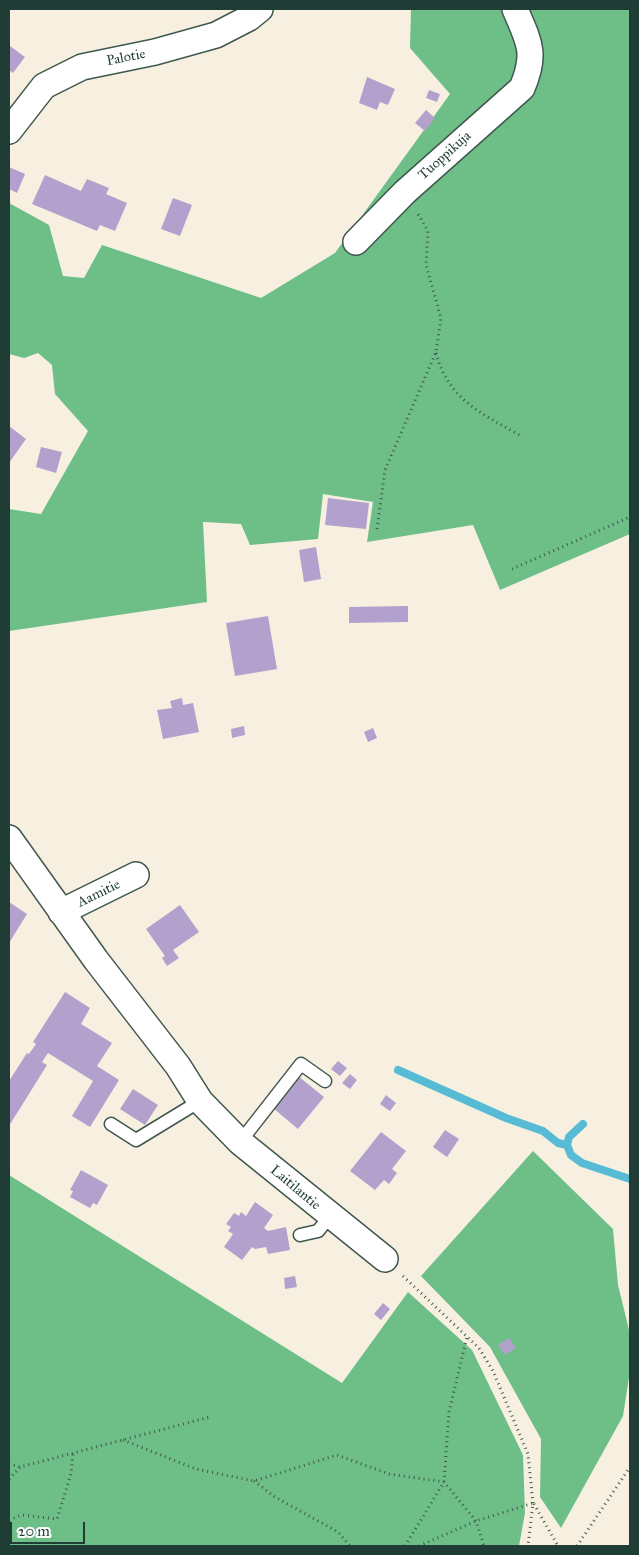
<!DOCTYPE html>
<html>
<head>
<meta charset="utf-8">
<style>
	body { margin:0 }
	#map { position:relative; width:639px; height:1555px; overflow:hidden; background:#f7f0e1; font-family:"IM FELL Great Primer",serif }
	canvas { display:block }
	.frame { position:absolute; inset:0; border:10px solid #1f3d34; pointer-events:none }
	.scale { position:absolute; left:10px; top:1522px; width:75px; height:22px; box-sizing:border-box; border:2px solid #1f3d34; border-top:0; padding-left:6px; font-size:15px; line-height:18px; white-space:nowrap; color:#1f3d34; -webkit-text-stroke:4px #fff; paint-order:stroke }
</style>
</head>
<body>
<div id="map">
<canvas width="639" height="1555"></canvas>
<div class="frame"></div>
<div class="scale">20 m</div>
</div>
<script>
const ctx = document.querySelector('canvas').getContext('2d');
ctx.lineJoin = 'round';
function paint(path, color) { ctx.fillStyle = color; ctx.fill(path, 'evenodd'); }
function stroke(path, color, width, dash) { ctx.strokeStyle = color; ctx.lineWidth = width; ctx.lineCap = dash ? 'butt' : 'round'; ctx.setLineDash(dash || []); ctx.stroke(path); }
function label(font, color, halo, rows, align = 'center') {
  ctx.font = font + ' "IM FELL Great Primer",serif'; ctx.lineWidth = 4; ctx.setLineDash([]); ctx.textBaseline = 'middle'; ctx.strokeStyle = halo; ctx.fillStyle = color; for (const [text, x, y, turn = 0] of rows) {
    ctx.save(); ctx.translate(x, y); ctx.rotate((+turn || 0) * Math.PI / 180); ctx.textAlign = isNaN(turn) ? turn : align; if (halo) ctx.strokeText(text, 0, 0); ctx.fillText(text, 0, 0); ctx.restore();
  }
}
const forest = new Path2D(`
	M 411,9 L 630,9 L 630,534 L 500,590 L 473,525 L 367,542 L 373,502 L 323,494 L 318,539 L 250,545 L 241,524 L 203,522 L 207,602 L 9,631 L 9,509 L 41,514 L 88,431 L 55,394 L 52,365 L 38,353 L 24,358 L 9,354 L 9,203 L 49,225 L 63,276 L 84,278 L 102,245 L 261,298 L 335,253 L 450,94 L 410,48 Z
	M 533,1151 L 613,1229 L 618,1285 L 630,1334 L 630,1371 L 623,1416 L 561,1528 L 540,1497 L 541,1439 L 490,1347 L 421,1276 Z
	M 9,1175 L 342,1383 L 408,1292 L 472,1350 L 523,1455 L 525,1513 L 519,1546 L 9,1546 Z`);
const stream = new Path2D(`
	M 398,1070 L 506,1118 L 543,1131 L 558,1143 L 567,1145
	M 583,1124 L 569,1137 L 567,1145 L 571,1155 L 582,1163 L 630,1179`);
const building = new Path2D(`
	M 10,46 L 25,57 L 13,73 L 9,70 Z
	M 367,77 L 395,89 L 388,105 L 380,102 L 377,110 L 359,103 Z
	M 429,90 L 440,94 L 437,102 L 426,98 Z
	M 426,110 L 435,118 L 425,131 L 415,123 Z
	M 9,167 L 25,174 L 17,193 L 9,189 Z
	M 45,175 L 81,191 L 87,179 L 109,188 L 106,194 L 127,203 L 115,231 L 100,225 L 97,231 L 32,204 Z
	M 173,198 L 192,205 L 180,236 L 161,229 Z
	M 9,426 L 26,439 L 9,463 Z
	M 41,447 L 62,452 L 56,473 L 36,467 Z
	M 328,498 L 369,503 L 366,529 L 325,525 Z
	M 316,547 L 321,579 L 304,582 L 299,550 Z
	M 408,606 L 408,622 L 349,623 L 349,607 Z
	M 268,616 L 277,669 L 235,676 L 226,623 Z
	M 182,698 L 183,705 L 193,703 L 199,732 L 163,739 L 157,710 L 172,708 L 170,701 Z
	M 244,726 L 245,735 L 232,738 L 231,729 Z
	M 373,728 L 377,738 L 368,742 L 364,732 Z
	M 9,902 L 27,914 L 9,943 Z
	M 180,905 L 199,932 L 173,950 L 179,958 L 167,966 L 162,958 L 165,956 L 146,929 Z
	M 65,992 L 90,1008 L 81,1024 L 112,1043 L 97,1066 L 119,1080 L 90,1127 L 72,1116 L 93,1081 L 48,1053 L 42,1062 L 47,1065 L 9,1126 L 9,1081 L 27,1053 L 29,1054 L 36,1044 L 33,1042 Z
	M 338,1061 L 347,1068 L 340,1076 L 331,1069 Z
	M 350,1074 L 357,1080 L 350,1089 L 342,1083 Z
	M 298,1076 L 324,1097 L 298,1129 L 273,1108 Z
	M 133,1089 L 158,1105 L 145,1125 L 120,1109 Z
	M 386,1095 L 396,1103 L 390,1111 L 380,1104 Z
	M 445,1130 L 459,1139 L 447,1157 L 433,1147 Z
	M 381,1132 L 406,1151 L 392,1169 L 397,1173 L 389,1184 L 384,1180 L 375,1190 L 350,1171 Z
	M 81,1170 L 108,1185 L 97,1205 L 93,1203 L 90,1208 L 70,1197 L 73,1191 L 70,1190 Z
	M 255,1202 L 273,1215 L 264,1228 L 268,1231 L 286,1227 L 290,1250 L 268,1254 L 266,1247 L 255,1249 L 252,1247 L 242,1260 L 224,1247 L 233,1234 L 228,1231 L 231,1227 L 226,1224 L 234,1213 L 239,1216 L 241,1212 L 246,1216 Z
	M 295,1276 L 297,1287 L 285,1289 L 284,1278 Z
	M 383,1303 L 390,1309 L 381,1320 L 374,1314 Z
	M 509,1338 L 516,1348 L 505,1355 L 498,1345 Z`);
const path = new Path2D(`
	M 436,353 C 448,400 483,414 521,436
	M 377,529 L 385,470 L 436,352 L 441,318 L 426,265 L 428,231 L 418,214
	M 512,569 L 630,517
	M 403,1276 L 479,1348 L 493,1371 L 528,1454 L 533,1503 L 528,1546
	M 123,1440 L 196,1469 L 254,1481 L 337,1455 L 389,1474 L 444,1482 L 476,1521 L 484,1546
	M 9,1464 L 20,1467 L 210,1417
	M 9,1479 L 20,1467
	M 254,1481 L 275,1497 L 338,1532 L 350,1546
	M 534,1504 L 558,1546
	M 9,1520 L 22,1515 L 57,1519 L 71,1474 L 73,1454
	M 405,1546 L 444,1482 L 449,1412 L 467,1337
	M 419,1546 L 476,1521 L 533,1503
	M 577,1546 L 630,1467`);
const service = new Path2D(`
	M 111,1124 L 136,1140 L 200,1101
	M 240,1142 L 301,1064 L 325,1081
	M 300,1235 L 318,1231 L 330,1216`);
const minor = new Path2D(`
	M 9,131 L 44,86 L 82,67 L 155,52 L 216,35 L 249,18 L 260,9
	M 356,242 L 405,192 L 522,88 C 537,53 529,42 515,9
	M 9,838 L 96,960 L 178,1066 L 200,1101 L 240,1142 L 385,1259
	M 61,912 L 136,875`);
const streetNames = [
	["Palotie",126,58,-11],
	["Tuoppikuja",445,156,-42],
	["Aamitie",99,894,-26],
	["Laitilantie",295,1188,40]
];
paint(forest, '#6ebe88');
stroke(stream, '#57bbd5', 8);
paint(building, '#b3a1cd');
stroke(service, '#3f584e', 15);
stroke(minor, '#3f584e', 28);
stroke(path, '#3f584e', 3, [1, 4]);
stroke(service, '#fff', 12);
stroke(minor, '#fff', 25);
label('14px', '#1f3d34', '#fff', streetNames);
</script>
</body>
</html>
